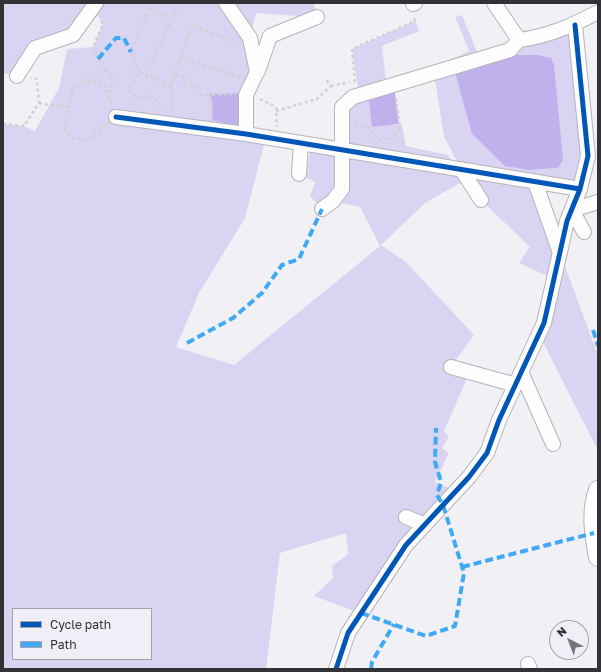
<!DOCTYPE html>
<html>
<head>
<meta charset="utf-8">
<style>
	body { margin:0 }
	#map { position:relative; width:601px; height:672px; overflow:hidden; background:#f1f1f5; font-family:"Golos Text",sans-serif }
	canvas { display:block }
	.frame { position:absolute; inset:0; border:4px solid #323135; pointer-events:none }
	.legend { position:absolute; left:12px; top:608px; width:140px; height:52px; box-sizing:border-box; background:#f0eff7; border:1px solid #a4a3a9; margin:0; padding:5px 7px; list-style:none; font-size:12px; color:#323135 }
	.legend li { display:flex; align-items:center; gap:8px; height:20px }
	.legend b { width:20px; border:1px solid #a4a3a9 }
	.north { position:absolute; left:549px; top:620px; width:40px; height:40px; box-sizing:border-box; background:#f0eff7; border:1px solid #a4a3a9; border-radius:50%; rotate:318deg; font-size:11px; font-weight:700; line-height:16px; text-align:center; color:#323135 }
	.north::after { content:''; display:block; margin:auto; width:14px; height:18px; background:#757478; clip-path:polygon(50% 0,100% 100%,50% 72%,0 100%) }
</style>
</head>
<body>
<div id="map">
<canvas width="601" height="672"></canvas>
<div class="frame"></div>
<ul class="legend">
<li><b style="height:5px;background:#0057b8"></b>Cycle path</li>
<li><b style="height:5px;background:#3fa9f5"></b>Path</li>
</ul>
<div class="north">N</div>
</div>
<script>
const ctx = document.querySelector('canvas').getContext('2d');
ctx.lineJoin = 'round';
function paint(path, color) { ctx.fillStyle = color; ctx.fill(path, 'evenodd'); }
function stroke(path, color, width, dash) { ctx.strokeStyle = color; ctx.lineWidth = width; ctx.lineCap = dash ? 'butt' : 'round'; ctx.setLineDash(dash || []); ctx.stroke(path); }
const green = new Path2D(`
	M 3,3 L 314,3 L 317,17 L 299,24 L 297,16 L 256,13 L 250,38 L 257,72 L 247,93 L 209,95 L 212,102 L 233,126 L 266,137 L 245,218 L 199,293 L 176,347 L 234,365 L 380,246 L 360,207 L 332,201 L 322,209 L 310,196 L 315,182 L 306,178 L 311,145 L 342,150 L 342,107 L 359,95 L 352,49 L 415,21 L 419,31 L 382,46 L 391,125 L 402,125 L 406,146 L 448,155 L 455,168 L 461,169 L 444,137 L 434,73 L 465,66 L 529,170 L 558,168 L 563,160 L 537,55 L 513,55 L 510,50 L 575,25 L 588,156 L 580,189 L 536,182 L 560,253 L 598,355 L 598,451 L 539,334 L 554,279 L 519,263 L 530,247 L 481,200 L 467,179 L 425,203 L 381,245 L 406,262 L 474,335 L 451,367 L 470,372 L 444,431 L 449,437 L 442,448 L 449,453 L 435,482 L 456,491 L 354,611 L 314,596 L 333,578 L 332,566 L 348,554 L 346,533 L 280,553 L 266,669 L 3,669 L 3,124 L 24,126 L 35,131 L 59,88 L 67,49 L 93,47 L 103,24 L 93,8 L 73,35 L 35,48 L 17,76 L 3,73 ZM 13,609 L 151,609 L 151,659 L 13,659 Z
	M 462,15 L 480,59 L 446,62 L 469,51 L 455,17 Z`);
const water = new Path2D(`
	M 512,55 L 537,55 L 551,58 L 554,65 L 563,160 L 558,168 L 529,170 L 505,166 L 472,134 L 455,72 Z
	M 394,85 L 399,124 L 372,127 L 368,92 Z
	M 247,93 L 246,128 L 212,120 L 212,102 L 209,94 Z`);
const path = new Path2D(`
	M 152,3 L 131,52 L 140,73 L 131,86 L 130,93 L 136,97 L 152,96 L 161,106 L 162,110
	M 150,8 L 172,18
	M 101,21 L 103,24 L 93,47 L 102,67 L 113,77 L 109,99
	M 180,58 L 241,77
	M 86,73 L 95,75 L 97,83
	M 140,73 L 171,86 L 174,74 L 185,77 L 184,81 L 193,83 L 192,87 L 200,87 L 201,95 L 232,94
	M 174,74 L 193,25 L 236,43
	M 146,76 L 179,3
	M 87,81 L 105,85 L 116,117 L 87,140 L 72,138 L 64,128 L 73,88 Z
	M 355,82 L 352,49 L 415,21 L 414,18
	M 171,86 L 173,112
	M 331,86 L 350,82
	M 209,94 L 212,102 L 212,117
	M 260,99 L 276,107 L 277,127
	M 39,103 L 69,108
	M 276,111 L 317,99 L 331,86 L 325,78
	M 355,123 L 369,128 L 379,140 L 393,138 L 400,128 L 396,98
	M 3,124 L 24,126 L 39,103 L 37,79 L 31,78`);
const minor = new Path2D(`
	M 226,3 L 250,38 L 257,72 L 246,95 L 246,134
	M 494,3 L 519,40 C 549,36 571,26 598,12
	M 413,4 L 415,3
	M 258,71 L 270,36 L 317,17
	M 17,76 L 35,48 L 73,35 L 96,3
	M 116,117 L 246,134 L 580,189
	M 461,169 L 481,200
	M 299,174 L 301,143
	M 535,182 L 560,253
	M 322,209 L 333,201 L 342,189 L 342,107 L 353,97 L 510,50 L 519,40
	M 584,232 L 572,210 L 598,202
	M 451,367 L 516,385
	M 521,372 L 553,444
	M 406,517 L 425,525
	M 528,664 L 530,669
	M 336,669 L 348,633 L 406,545 L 469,477 L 487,453 L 499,420 L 544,323 L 567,221 L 580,189 L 588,156 L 575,25`);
const tertiary = new Path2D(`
	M 598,490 C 590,512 594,535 598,557`);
const quiet = new Path2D(`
	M 98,59 L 116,38 L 124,38 L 131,52
	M 593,330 L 598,346
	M 187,343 L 233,318 L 262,293 L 282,265 L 299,259 L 322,209
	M 462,567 L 594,533
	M 361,613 L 426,636 L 455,626 L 464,573 L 443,505 L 437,495 L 441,482 L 435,462 L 436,428
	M 371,669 L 372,662 L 394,624`);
const cycleway = new Path2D(`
	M 116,117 L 246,134 L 580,189
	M 336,669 L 348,633 L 406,545 L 469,477 L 487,453 L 499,420 L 544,323 L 567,221 L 580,189 L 588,156 L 575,25`);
paint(green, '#dad4f3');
paint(water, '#c0b1ec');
stroke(minor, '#b5b4b8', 16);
stroke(tertiary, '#b5b4b8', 20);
stroke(path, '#d1d1d2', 2.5, [3, 3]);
stroke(minor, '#fdfdfe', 14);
stroke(tertiary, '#fdfdfe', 18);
stroke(quiet, '#3fa9f5', 4, [8, 4]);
stroke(cycleway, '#0057b8', 5);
</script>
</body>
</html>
